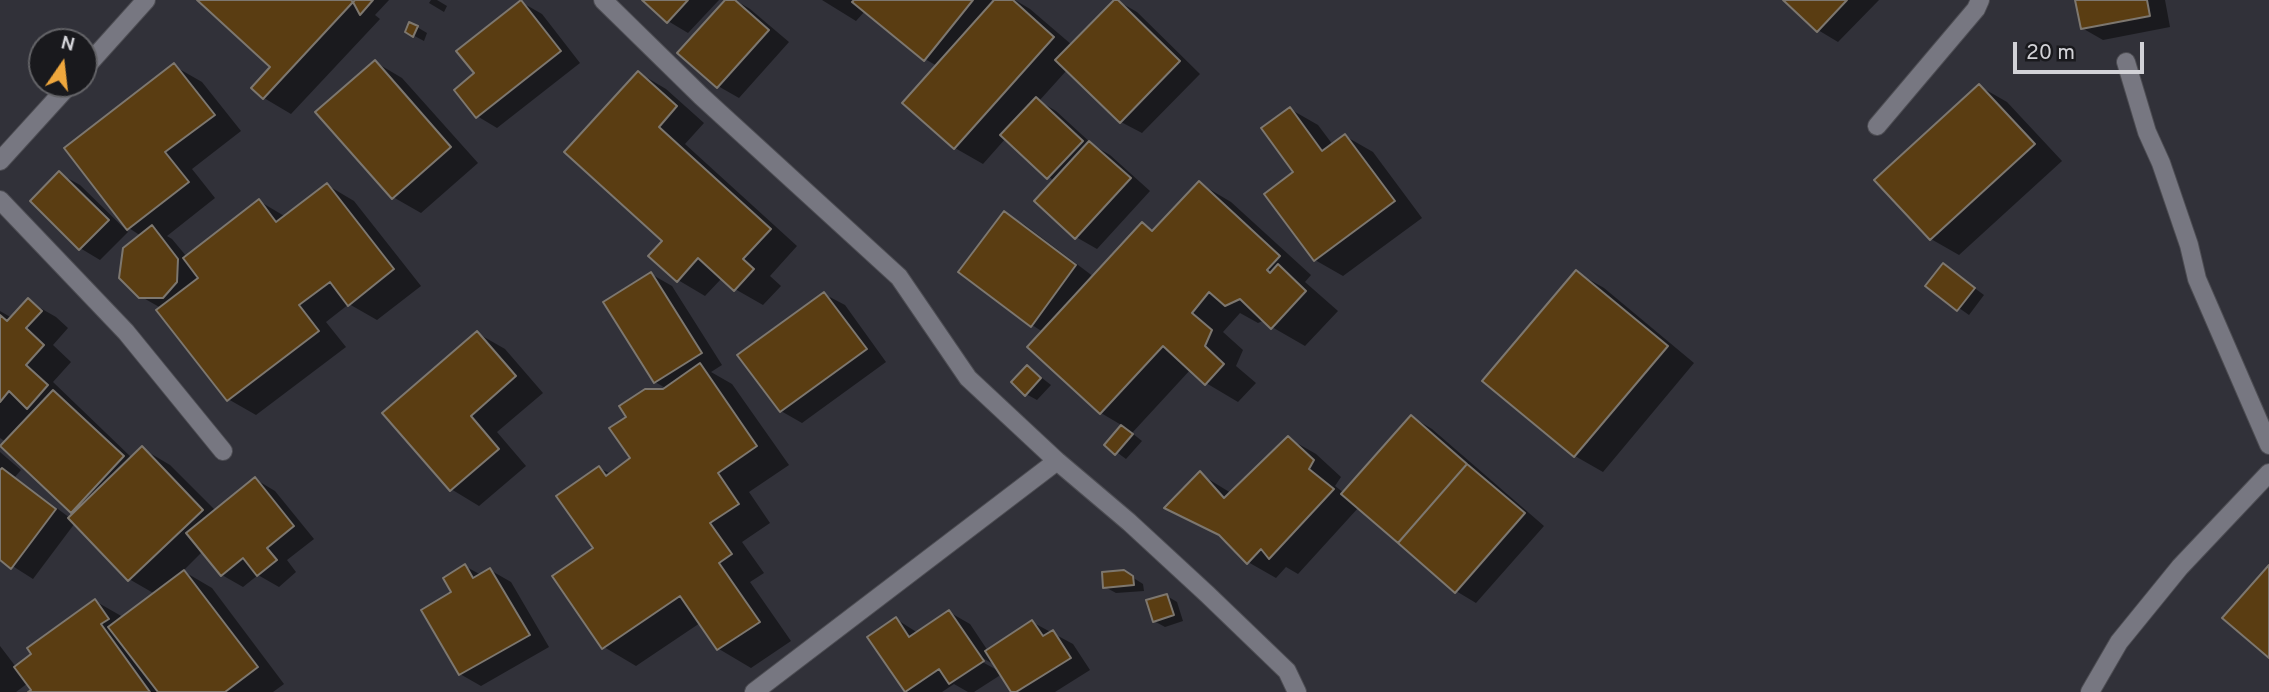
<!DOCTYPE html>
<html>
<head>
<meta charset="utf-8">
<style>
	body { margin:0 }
	#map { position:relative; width:2269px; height:692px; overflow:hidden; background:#313139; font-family:Overpass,sans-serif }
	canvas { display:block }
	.north { position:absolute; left:28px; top:28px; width:70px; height:70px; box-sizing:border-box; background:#19191d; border:2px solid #636367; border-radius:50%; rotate:14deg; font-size:19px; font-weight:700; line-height:28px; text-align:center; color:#d2d2d7 }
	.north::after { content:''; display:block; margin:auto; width:24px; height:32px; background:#efa73d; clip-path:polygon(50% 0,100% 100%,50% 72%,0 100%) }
	.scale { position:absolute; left:2013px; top:42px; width:131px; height:32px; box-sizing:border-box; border:4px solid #d2d2d7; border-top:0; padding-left:9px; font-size:21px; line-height:24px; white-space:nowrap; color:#d2d2d7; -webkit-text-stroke:5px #19191d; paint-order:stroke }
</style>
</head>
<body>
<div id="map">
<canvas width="2269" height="692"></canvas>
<div class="north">N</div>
<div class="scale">20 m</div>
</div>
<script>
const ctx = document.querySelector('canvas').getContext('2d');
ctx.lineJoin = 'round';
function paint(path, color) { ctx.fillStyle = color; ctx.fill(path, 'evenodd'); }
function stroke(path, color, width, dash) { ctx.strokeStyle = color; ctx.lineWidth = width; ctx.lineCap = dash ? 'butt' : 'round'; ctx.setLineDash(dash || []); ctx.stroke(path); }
const shadow = new Path2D(`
	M 199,0 L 389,0 L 375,15 L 380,19 L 291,114 L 264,98 L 272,67 Z
	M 431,0 L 437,0 L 447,6 L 444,12 L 429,3 Z
	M 645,0 L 719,0 L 688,33 L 668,21 Z
	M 727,0 L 735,0 L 750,9 L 789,42 L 739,98 L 718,86 Z
	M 822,0 L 991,0 L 994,3 L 996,0 L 1015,0 L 1030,9 L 1072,45 L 1116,0 L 1137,12 L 1200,74 L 1142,133 L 1121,122 L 1067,70 L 1039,101 L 1056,111 L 1093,145 L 1110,155 L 1150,191 L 1097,249 L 1076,237 L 1055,182 L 1006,138 L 983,164 L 955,148 L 904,103 L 937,66 L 925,59 L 865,11 L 856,21 Z
	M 1785,0 L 1879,0 L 1838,42 L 1818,30 Z
	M 2077,0 L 2165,0 L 2170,27 L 2103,40 L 2082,28 Z
	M 521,2 L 542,14 L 580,63 L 497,128 L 477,116 Z
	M 417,27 L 427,33 L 424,41 L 407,32 Z
	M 375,62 L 402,78 L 478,163 L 421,213 L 393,197 Z
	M 174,66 L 202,82 L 241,131 L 192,169 L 215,198 L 167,236 L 172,239 L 187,257 L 259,201 L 286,217 L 327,185 L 354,201 L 421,286 L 377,320 L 349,304 L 326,322 L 346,347 L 256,415 L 228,399 L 161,308 L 140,296 L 141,236 L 129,228 Z
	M 639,73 L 666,89 L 704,123 L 685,144 L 797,246 L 770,276 L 781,286 L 763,305 L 735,289 L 722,278 L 705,296 L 678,280 L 664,241 Z
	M 1979,86 L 2007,102 L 2062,161 L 1959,255 L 1931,239 Z
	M 1290,109 L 1318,125 L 1333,145 L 1345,136 L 1373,152 L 1422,218 L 1343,276 L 1315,260 L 1296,172 Z
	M 60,174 L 80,185 L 128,232 L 100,260 L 80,248 Z
	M 1199,183 L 1231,202 L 1311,275 L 1305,282 L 1338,311 L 1305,346 L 1272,327 L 1265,320 L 1258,323 L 1240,313 L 1223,332 L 1243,350 L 1236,366 L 1256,383 L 1238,402 L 1206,383 L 1191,369 L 1132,433 L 1142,441 L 1126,459 L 1107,445 L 1123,426 L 1101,413 L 1043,332 L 1032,325 L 1005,213 L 1025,225 L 1094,277 L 1142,224 L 1154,231 Z
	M 1943,265 L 1984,295 L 1969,315 L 1928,286 Z
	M 1576,272 L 1604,288 L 1694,363 L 1603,472 L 1575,456 L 1484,381 Z
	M 651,274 L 672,286 L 722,365 L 711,372 L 732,384 L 789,465 L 749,492 L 770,523 L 742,542 L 764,573 L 750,582 L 791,641 L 751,668 L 719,649 L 700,623 L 636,666 L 604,647 L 595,549 L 599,468 L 611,474 L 633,459 L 669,390 L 655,382 Z
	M 824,294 L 845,305 L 886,362 L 802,423 L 781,411 Z
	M 28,301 L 56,317 L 68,328 L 53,345 L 71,362 L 53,382 L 132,458 L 143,449 L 170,465 L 216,511 L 255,479 L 275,491 L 314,539 L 287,560 L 296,572 L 279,587 L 258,575 L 243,587 L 222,575 L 203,551 L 183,571 L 212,588 L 284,684 L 273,692 L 31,692 L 33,690 L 28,683 L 16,692 L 0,692 L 0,646 L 16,667 L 95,601 L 123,617 L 155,594 L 129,579 L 75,523 L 33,579 L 0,558 L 0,452 L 21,470 L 15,477 L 70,518 L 75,513 L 6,442 L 0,438 L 0,311 L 12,318 Z
	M 477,333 L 505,349 L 543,393 L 497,432 L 526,466 L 479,506 L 451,489 Z
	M 1028,367 L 1051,385 L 1037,400 L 1026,394 Z
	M 1412,417 L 1432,429 L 1544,526 L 1476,603 L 1456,591 L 1359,507 L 1298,574 L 1286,567 L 1276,578 L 1248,562 L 1224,538 L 1194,523 L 1200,474 L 1231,493 L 1288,438 L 1316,454 L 1341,477 L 1335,486 L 1344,493 Z
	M 465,566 L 481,575 L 490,570 L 511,582 L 549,647 L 481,686 L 460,674 L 454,592 Z
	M 1124,572 L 1143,584 L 1144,591 L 1116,593 L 1105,587 Z
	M 1167,596 L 1177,602 L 1183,621 L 1165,627 L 1154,621 Z
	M 949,612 L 970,624 L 988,651 L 1032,622 L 1073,644 L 1090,670 L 1055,692 L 1014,692 L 1002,674 L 974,692 L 968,692 L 954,684 L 942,692 L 908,692 L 906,691 L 896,619 L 918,633 ZM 977,655 L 997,666 L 997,670 L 975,658 Z`);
const building = new Path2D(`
	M 197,0 L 351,0 L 353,2 L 263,99 L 251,88 L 270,67 Z
	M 355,0 L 373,0 L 360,15 L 353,2 Z
	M 521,0 L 561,51 L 476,118 L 454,90 L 474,73 L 456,51 Z
	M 642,0 L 688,0 L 667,23 Z
	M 725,0 L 735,0 L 769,30 L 717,88 L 677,53 Z
	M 854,0 L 973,0 L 924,61 L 852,2 Z
	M 994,0 L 1013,0 L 1054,37 L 954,149 L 902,103 Z
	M 1114,0 L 1118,0 L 1180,61 L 1120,123 L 1055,60 Z
	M 1783,0 L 1847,0 L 1817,32 Z
	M 2075,0 L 2147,0 L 2150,16 L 2081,29 Z
	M 409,22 L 418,26 L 413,37 L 405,32 Z
	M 375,60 L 451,147 L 392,199 L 315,112 Z
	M 174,63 L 215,115 L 165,152 L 189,182 L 127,230 L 64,148 Z
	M 638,71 L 677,106 L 659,127 L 771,229 L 743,259 L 754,269 L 734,291 L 698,258 L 677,282 L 648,256 L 662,241 L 564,152 Z
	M 1979,84 L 2035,144 L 1930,240 L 1874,180 Z
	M 1036,97 L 1083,141 L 1047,179 L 1000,135 Z
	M 1290,107 L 1322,151 L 1345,134 L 1395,201 L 1314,261 L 1264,194 L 1293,172 L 1261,128 Z
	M 1089,141 L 1131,178 L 1075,239 L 1034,201 Z
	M 59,171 L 109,220 L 79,250 L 30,201 Z
	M 1199,181 L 1280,256 L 1267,270 L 1270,273 L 1278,264 L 1306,291 L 1271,329 L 1240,299 L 1225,306 L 1209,292 L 1192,313 L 1212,330 L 1205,346 L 1224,364 L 1205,385 L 1163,346 L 1100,414 L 1027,347 L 1142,222 L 1152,231 Z
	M 327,183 L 394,269 L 348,306 L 330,282 L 299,305 L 319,331 L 227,401 L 156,310 L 198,278 L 183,258 L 259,199 L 276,222 Z
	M 1004,211 L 1076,265 L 1031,327 L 958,272 Z
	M 152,225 L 178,259 L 177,282 L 163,298 L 139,298 L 119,278 L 123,248 Z
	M 1943,263 L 1975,288 L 1957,311 L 1925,286 Z
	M 1576,270 L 1668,346 L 1574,457 L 1482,381 Z
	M 651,272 L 702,353 L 654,383 L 603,302 Z
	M 824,292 L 867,349 L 780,412 L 737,355 Z
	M 28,298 L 42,311 L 26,328 L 44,345 L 26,365 L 48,385 L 27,409 L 9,391 L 0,402 L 0,315 L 7,321 Z
	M 477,331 L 516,376 L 471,416 L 499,449 L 450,491 L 382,413 Z
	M 700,363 L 757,446 L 718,473 L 739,504 L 710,523 L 732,554 L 719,563 L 760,622 L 717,650 L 680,596 L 602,649 L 552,576 L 593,548 L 556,496 L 599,466 L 606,476 L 630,458 L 609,428 L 626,417 L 619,406 L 645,389 L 663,389 Z
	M 1027,365 L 1041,378 L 1025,396 L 1011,382 Z
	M 53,390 L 124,456 L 71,513 L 0,446 Z
	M 1411,415 L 1467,464 L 1398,543 L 1341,494 Z
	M 1121,425 L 1133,434 L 1115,455 L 1104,445 Z
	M 1288,436 L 1314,460 L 1309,469 L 1334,489 L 1269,559 L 1261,549 L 1247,564 L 1219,535 L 1164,508 L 1200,471 L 1224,498 Z
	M 142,446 L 203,510 L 128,581 L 68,518 Z
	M 1467,464 L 1525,513 L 1455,593 L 1398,543 Z
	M 2,468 L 56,509 L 11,569 L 0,560 L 0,470 Z
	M 255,477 L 294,526 L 267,548 L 277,560 L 257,576 L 243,558 L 221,576 L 186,533 Z
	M 465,564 L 473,578 L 490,568 L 530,635 L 459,675 L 421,610 L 451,592 L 443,578 Z
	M 2269,565 L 2269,658 L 2222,618 Z
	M 184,570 L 258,667 L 225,692 L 158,692 L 108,627 Z
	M 1124,570 L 1133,576 L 1134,585 L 1103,588 L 1102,572 Z
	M 1167,594 L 1174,615 L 1153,622 L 1146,600 Z
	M 95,599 L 109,619 L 101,624 L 150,692 L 28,692 L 31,690 L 14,667 L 31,654 L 27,648 Z
	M 949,610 L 984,661 L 949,684 L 939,669 L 905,692 L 867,637 L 896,617 L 909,637 Z
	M 1032,620 L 1043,636 L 1053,630 L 1071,658 L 1016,692 L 1011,692 L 985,651 Z`);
const minor = new Path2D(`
	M 603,0 L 701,96 L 899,277 L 968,378 L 1057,461 L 1129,522 L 1207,594 L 1287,671 L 1297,692
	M 2126,62 L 2147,132 L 2161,163 L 2189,245 L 2197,279 L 2269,445
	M 84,69 L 146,0
	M 1877,126 L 1976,9 L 1980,0
	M 0,161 L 70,84
	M 0,200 L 126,332 L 223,451
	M 754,692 L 1057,461
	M 2090,692 L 2119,642 L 2180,567 L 2269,473`);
paint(shadow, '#0007');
paint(building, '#5a3d12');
stroke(building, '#7d776f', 2);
stroke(minor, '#4d4d53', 20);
stroke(minor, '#777781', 18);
</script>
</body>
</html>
